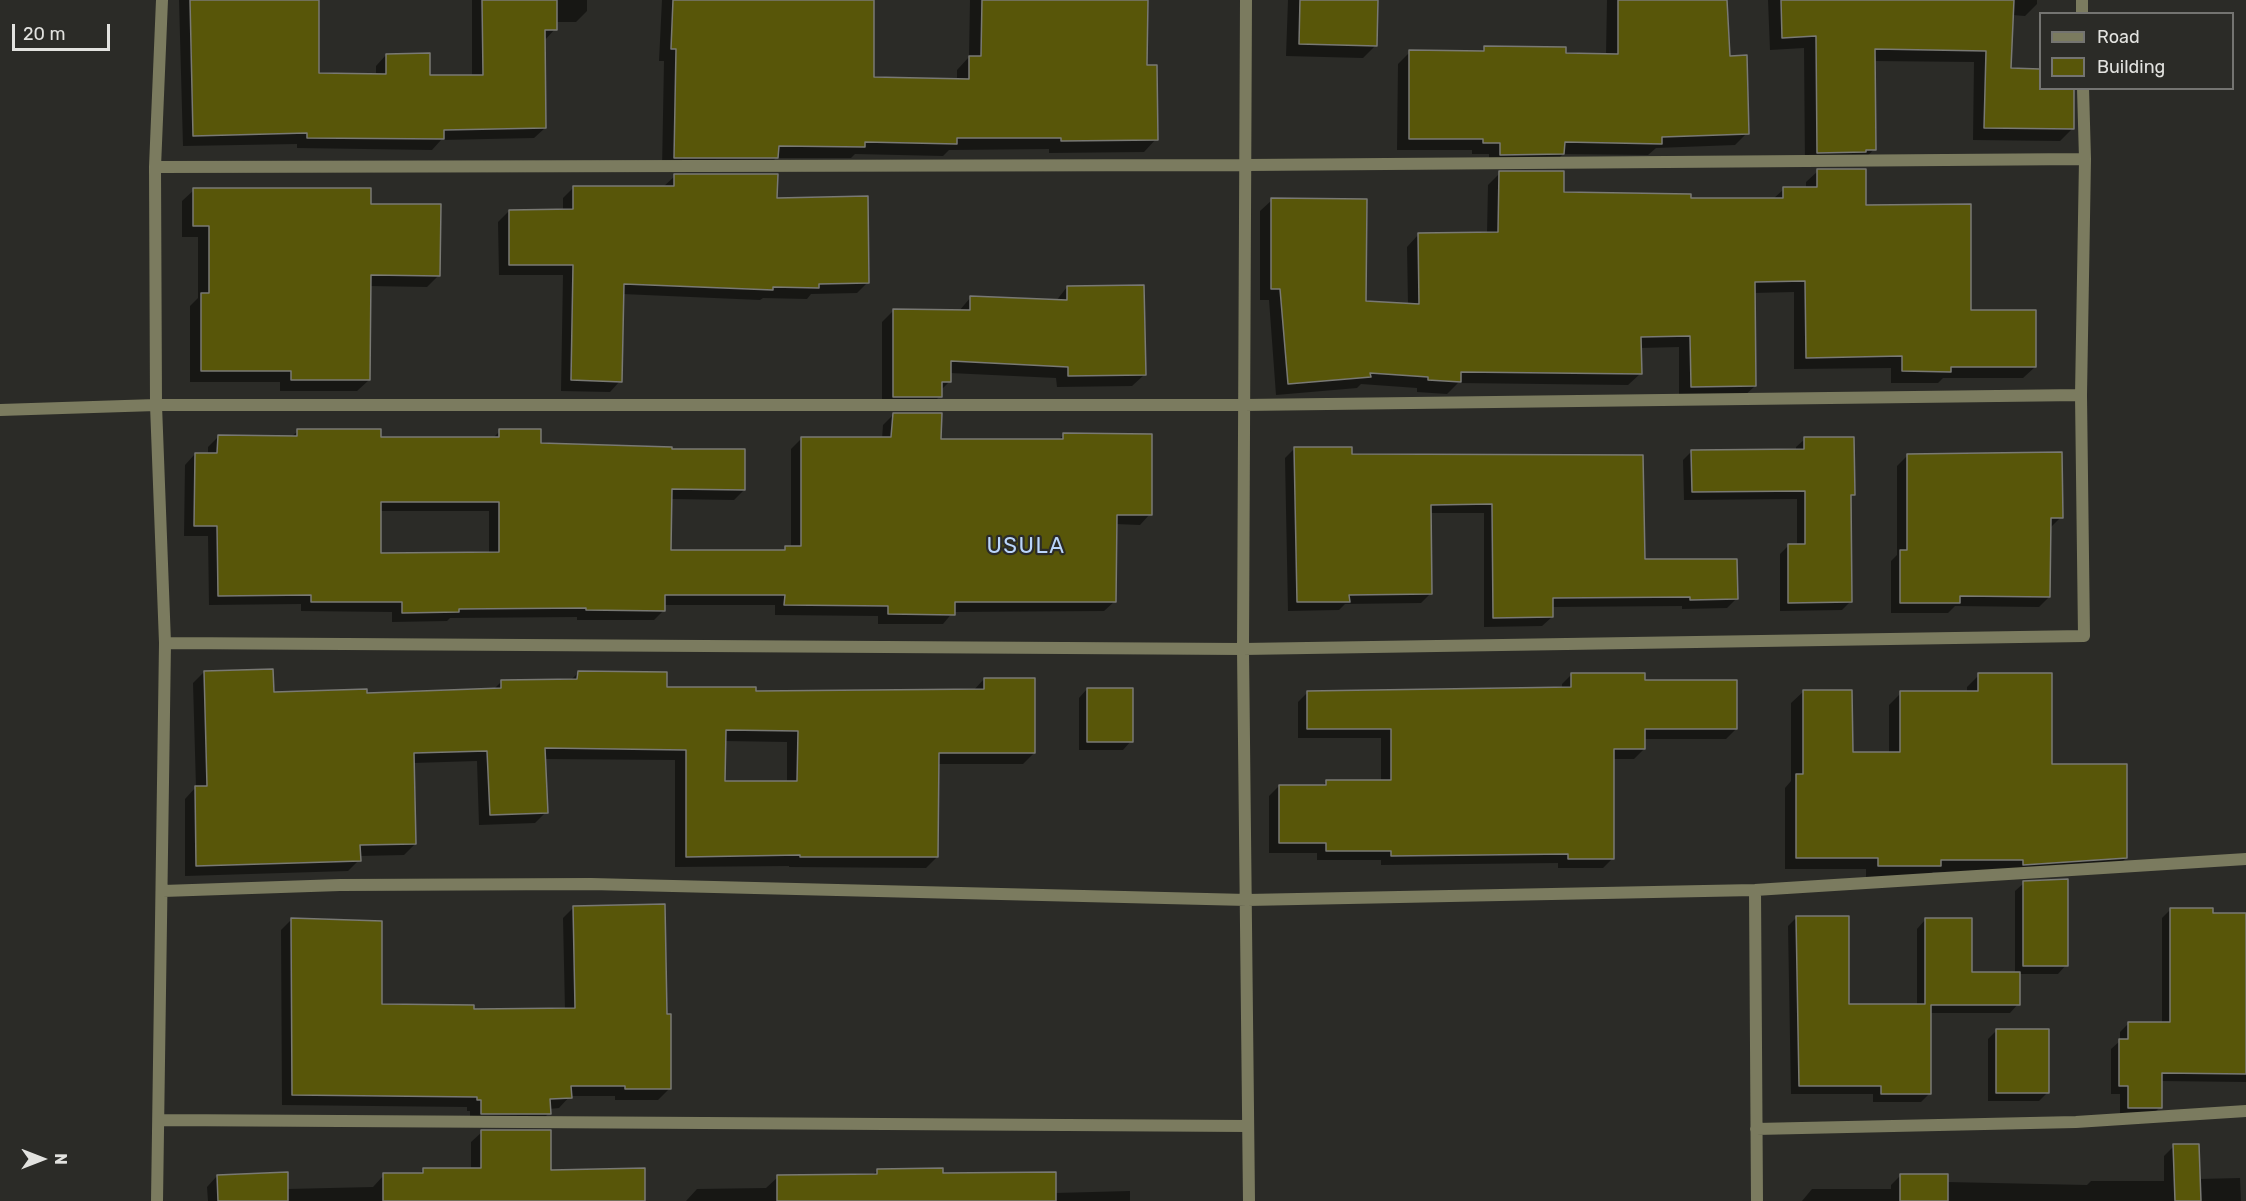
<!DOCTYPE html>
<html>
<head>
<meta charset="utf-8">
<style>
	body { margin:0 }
	#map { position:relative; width:2246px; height:1201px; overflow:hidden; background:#2b2b27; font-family:Rubik,sans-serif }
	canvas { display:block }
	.legend { position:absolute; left:2039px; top:12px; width:195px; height:78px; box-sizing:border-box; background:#2b2b27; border:2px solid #747471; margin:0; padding:8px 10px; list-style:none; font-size:18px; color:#e2e2df }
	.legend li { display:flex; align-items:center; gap:12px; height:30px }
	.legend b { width:30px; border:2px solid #747471 }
	.north { position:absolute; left:12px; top:1129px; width:60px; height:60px; -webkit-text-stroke:4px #2b2b27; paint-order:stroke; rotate:90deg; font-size:16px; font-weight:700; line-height:24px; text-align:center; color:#e2e2df }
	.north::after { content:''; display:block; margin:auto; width:21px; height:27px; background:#e2e2df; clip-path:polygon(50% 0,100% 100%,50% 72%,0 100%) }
	.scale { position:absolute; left:12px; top:24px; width:98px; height:27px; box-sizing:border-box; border:3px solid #e2e2df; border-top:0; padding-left:8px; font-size:18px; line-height:21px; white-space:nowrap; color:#e2e2df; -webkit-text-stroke:4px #2b2b27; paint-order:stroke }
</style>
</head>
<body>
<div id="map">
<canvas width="2246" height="1201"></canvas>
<ul class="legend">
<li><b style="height:8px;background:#7b7b5f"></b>Road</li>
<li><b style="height:16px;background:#585609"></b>Building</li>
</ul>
<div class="north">N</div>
<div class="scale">20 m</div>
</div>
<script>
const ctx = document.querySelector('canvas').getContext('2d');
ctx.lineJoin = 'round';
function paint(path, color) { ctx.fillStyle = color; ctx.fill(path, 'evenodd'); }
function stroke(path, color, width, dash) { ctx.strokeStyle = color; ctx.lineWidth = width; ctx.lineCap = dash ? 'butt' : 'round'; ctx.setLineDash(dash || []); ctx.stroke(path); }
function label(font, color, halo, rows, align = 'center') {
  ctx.font = font + ' Rubik,sans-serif'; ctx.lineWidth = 4.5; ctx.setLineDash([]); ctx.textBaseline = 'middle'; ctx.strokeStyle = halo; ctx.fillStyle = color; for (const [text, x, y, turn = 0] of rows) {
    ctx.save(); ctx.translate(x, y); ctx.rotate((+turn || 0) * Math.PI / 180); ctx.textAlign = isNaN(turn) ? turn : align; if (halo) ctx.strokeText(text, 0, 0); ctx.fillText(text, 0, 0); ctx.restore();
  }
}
const shadow = new Path2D(`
	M 179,0 L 317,0 L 317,75 L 376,75 L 376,66 L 386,55 L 429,77 L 472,77 L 472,0 L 587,0 L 587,11 L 576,22 L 555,22 L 555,29 L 544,41 L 545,128 L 534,138 L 441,140 L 432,150 L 297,148 L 297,144 L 183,146 Z
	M 662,0 L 873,0 L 873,78 L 957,80 L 957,70 L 969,57 L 970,0 L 1146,0 L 1146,66 L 1156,139 L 1144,152 L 1049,153 L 1049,149 L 949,150 L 943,156 L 855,154 L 851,158 L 776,158 L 764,170 L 662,170 L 664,61 L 659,61 Z
	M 1288,0 L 1377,0 L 1376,45 L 1363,58 L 1286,56 Z
	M 1607,0 L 1726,0 L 1729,57 L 1747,133 L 1735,145 L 1656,148 L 1648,155 L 1563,154 L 1551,166 L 1489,166 L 1489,154 L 1472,154 L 1472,150 L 1397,150 L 1398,64 L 1410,52 L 1480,52 L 1485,48 L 1564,54 L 1606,55 Z
	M 1768,0 L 2037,0 L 2037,4 L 2025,16 L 2012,15 L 2009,70 L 2040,70 L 2040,88 L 2072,129 L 2060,141 L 1973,140 L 1974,62 L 1873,61 L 1874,149 L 1862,162 L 1805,165 L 1804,48 L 1770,50 Z
	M 1818,171 L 1864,206 L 1969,312 L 2035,367 L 2023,378 L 1943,378 L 1938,383 L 1891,383 L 1891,368 L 1794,369 L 1794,292 L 1753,293 L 1755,386 L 1743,397 L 1679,398 L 1679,347 L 1640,348 L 1640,374 L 1628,385 L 1458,383 L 1447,394 L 1417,392 L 1417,388 L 1361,384 L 1357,388 L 1276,395 L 1269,300 L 1260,300 L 1260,211 L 1272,200 L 1365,302 L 1408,305 L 1407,247 L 1418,235 L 1487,234 L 1488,185 L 1500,173 L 1563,193 L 1690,199 L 1773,199 L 1784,189 L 1806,189 L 1806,182 Z
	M 675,176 L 867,283 L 857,293 L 811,294 L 807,299 L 763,298 L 760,300 L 622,294 L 620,381 L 610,392 L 561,391 L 563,275 L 499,275 L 498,222 L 509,211 L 563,211 L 563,198 L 574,187 L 663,187 Z
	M 194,190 L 439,275 L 427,287 L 369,286 L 369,380 L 357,391 L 280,391 L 280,382 L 190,382 L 190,306 L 198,298 L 198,237 L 182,237 L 182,201 Z
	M 1067,287 L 1144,375 L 1132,386 L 1057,387 L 1056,378 L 950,373 L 950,381 L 940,391 L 940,396 L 928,408 L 882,408 L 882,322 L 894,310 L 959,311 L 971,297 L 1056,301 Z
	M 893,415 L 940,440 L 1058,440 L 1064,435 L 1150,514 L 1140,525 L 1115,524 L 1115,601 L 1104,611 L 953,612 L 943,624 L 878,624 L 878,616 L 775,615 L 775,605 L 664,605 L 664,610 L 654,620 L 577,620 L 577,617 L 450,618 L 447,621 L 392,622 L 392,612 L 301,611 L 301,604 L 209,605 L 208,536 L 184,536 L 185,465 L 195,454 L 208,454 L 208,447 L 218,437 L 291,437 L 298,431 L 380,439 L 492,439 L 500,431 L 539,445 L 744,490 L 734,500 L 670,499 L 670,552 L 782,552 L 786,548 L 791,548 L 791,449 L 801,439 L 882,439 L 883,425 ZM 380,511 L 489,511 L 489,553 L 380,554 Z
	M 1805,439 L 1853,494 L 1849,499 L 1850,602 L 1842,610 L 1780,611 L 1780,554 L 1788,546 L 1797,546 L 1797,499 L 1684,500 L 1683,460 L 1692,451 L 1796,450 L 1796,447 Z
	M 1294,449 L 1350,455 L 1641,456 L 1644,560 L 1736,599 L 1727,608 L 1682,609 L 1682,606 L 1552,607 L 1552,617 L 1542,626 L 1484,627 L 1484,513 L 1430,513 L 1430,594 L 1421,603 L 1345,604 L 1339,610 L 1288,611 L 1285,458 Z
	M 1908,455 L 2061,517 L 2050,528 L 2049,597 L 2039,607 L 1955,606 L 1948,613 L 1891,613 L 1891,561 L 1897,555 L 1897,466 Z
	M 204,672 L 272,693 L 366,695 L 493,690 L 502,681 L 570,681 L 578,673 L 666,689 L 754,692 L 973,691 L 984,679 L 1034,753 L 1023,764 L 937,764 L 937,857 L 926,868 L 789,867 L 789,866 L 675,867 L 675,760 L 544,759 L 546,812 L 535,823 L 479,825 L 477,761 L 413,763 L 415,844 L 404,855 L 359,856 L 359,860 L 348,871 L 185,876 L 185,799 L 196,787 L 193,683 ZM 724,741 L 787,742 L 787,782 L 724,782 Z
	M 1572,674 L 1644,682 L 1736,729 L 1726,739 L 1644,739 L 1644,749 L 1634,759 L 1613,759 L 1613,858 L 1603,868 L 1558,868 L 1558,863 L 1381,865 L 1381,860 L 1317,860 L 1317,853 L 1269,853 L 1269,796 L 1279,786 L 1322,786 L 1327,781 L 1381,781 L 1381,738 L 1298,738 L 1298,702 L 1308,692 L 1562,689 L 1562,684 Z
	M 1979,675 L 2126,858 L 2114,870 L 1933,872 L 1927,878 L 1866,878 L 1866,869 L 1785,869 L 1785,788 L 1791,781 L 1791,703 L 1804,691 L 1852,753 L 1889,753 L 1889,705 L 1901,693 L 1967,693 L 1967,687 Z
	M 1087,689 L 1131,741 L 1123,750 L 1079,750 L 1079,698 Z
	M 2024,883 L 2066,965 L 2058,974 L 2018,974 L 2018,1004 L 2010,1013 L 1930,1013 L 1930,1093 L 1921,1102 L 1873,1102 L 1873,1094 L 1791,1094 L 1788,926 L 1797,917 L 1847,1006 L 1917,1006 L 1917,929 L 1925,920 L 1971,974 L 2015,974 L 2015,891 Z
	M 574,907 L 665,1015 L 669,1089 L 658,1100 L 615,1100 L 615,1096 L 570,1096 L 559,1108 L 549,1109 L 549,1113 L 538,1124 L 470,1124 L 470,1111 L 467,1111 L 467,1107 L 282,1105 L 281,930 L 292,919 L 380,1005 L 472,1011 L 565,1010 L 563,918 Z
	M 2171,909 L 2212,914 L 2246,914 L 2246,1082 L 2160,1081 L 2160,1107 L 2151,1116 L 2120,1116 L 2120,1094 L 2111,1094 L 2111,1049 L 2120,1041 L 2120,1032 L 2129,1023 L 2162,1023 L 2162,918 Z
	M 1997,1030 L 2048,1092 L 2039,1101 L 1988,1101 L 1988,1039 Z
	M 482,1132 L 550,1171 L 644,1201 L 208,1201 L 207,1187 L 217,1176 L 287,1189 L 373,1187 L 384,1175 L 418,1175 L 423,1170 L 471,1170 L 471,1142 Z
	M 2174,1146 L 2199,1179 L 2240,1178 L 2241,1201 L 1802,1201 L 1812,1189 L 1891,1189 L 1891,1185 L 1901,1175 L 1947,1182 L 2087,1185 L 2091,1181 L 2164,1181 L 2164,1156 Z
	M 877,1171 L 942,1175 L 1055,1193 L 1130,1191 L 1130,1201 L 686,1201 L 697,1189 L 766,1188 L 778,1177 L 872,1175 Z`);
const building = new Path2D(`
	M 190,0 L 319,0 L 319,73 L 386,74 L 386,54 L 430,53 L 430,75 L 483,75 L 482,0 L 557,0 L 557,30 L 545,30 L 546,128 L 444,130 L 444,139 L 307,138 L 307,133 L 193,136 Z
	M 673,0 L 874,0 L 874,77 L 969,79 L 969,56 L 981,56 L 982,0 L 1148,0 L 1147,65 L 1157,65 L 1158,140 L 1061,141 L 1061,138 L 957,138 L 957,144 L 865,142 L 865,147 L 779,146 L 778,158 L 674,158 L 676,49 L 671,49 Z
	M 1300,0 L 1378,0 L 1377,46 L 1299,44 Z
	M 1618,0 L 1727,0 L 1730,56 L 1747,55 L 1749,134 L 1662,137 L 1662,144 L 1565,142 L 1564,154 L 1500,155 L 1500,143 L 1483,143 L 1483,139 L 1409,139 L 1409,50 L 1484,51 L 1484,46 L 1566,47 L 1566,53 L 1618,54 Z
	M 1781,0 L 2014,0 L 2011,68 L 2040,69 L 2040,88 L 2074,88 L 2074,129 L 1984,128 L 1986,51 L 1875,49 L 1876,150 L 1866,150 L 1866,152 L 1817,153 L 1816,36 L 1782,38 Z
	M 1817,169 L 1866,169 L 1866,205 L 1971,204 L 1971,310 L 2036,310 L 2036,367 L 1951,367 L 1951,372 L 1902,371 L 1902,356 L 1806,358 L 1805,281 L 1755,282 L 1756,386 L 1691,387 L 1690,336 L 1641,337 L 1642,374 L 1461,372 L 1461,382 L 1428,380 L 1428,377 L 1370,373 L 1371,377 L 1288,384 L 1280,289 L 1271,289 L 1271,198 L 1367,199 L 1366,301 L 1419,304 L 1418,233 L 1498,232 L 1499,171 L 1564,171 L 1564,192 L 1691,194 L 1691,198 L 1783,198 L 1783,187 L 1817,187 Z
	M 674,174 L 778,174 L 777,198 L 868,196 L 869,283 L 819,284 L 819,288 L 773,287 L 773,290 L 624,284 L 622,382 L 571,380 L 573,265 L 509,265 L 509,210 L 573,209 L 573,186 L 674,186 Z
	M 193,188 L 371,188 L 371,204 L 441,204 L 440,276 L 371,275 L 370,380 L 291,380 L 291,371 L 201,371 L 201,293 L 209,293 L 209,226 L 193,226 Z
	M 1144,285 L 1146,375 L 1068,376 L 1068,367 L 951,361 L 951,382 L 942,382 L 942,397 L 893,397 L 893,309 L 970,310 L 970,296 L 1067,300 L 1067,286 Z
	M 893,413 L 942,413 L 941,439 L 1063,439 L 1063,433 L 1152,434 L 1152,515 L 1117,515 L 1116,602 L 955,602 L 955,615 L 888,614 L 888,606 L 784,605 L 785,595 L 665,595 L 665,611 L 586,610 L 586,608 L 459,609 L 459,612 L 402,613 L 402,602 L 311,602 L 311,595 L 218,596 L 217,526 L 194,526 L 195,453 L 217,453 L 218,435 L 297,436 L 297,429 L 381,429 L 381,437 L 499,437 L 499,429 L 541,429 L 541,443 L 672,447 L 672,449 L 745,449 L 745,490 L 672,489 L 671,550 L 785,550 L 785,546 L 801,546 L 801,437 L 891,437 ZM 381,502 L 499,502 L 499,552 L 381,553 Z
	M 1804,437 L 1854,437 L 1855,495 L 1851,495 L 1852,602 L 1788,603 L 1788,544 L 1805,544 L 1805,491 L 1692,492 L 1691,450 L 1804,449 Z
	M 1294,447 L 1352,447 L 1352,454 L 1643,455 L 1645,559 L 1737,559 L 1738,599 L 1690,600 L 1690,597 L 1553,598 L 1553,617 L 1493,618 L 1492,504 L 1431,505 L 1432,594 L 1349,595 L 1350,602 L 1297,602 Z
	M 2062,452 L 2063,518 L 2051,518 L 2050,597 L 1960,596 L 1960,603 L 1900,603 L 1900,550 L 1907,550 L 1907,454 Z
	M 273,669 L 274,692 L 367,689 L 367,693 L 501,688 L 501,680 L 577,679 L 578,671 L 667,672 L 667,687 L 756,687 L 756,691 L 984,689 L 984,678 L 1035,678 L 1035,753 L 939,753 L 938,857 L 800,857 L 800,855 L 686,857 L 686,750 L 545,748 L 548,813 L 490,815 L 487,751 L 414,753 L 416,844 L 360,845 L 361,861 L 196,866 L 195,786 L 207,786 L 204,671 ZM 726,730 L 798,731 L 797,781 L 725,781 Z
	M 1571,673 L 1645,673 L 1645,680 L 1737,680 L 1737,729 L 1645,729 L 1645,749 L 1614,749 L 1614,859 L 1568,859 L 1568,854 L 1391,856 L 1391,851 L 1326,851 L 1326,843 L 1279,843 L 1279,785 L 1326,785 L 1326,780 L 1391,780 L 1391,729 L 1307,729 L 1307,691 L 1571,687 Z
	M 1978,673 L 2052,673 L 2052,764 L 2127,764 L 2127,858 L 2023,865 L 2023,860 L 1941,860 L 1941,866 L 1878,866 L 1878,858 L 1796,858 L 1796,774 L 1803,774 L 1803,690 L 1852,690 L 1853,752 L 1900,752 L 1900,691 L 1978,691 Z
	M 1087,688 L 1133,688 L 1133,742 L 1087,742 Z
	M 2068,879 L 2068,966 L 2023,966 L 2023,881 Z
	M 665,904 L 667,1014 L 671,1014 L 671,1089 L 625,1089 L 625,1086 L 571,1086 L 572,1098 L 550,1099 L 551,1114 L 481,1114 L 481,1100 L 477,1100 L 477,1097 L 292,1095 L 291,918 L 382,921 L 382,1004 L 474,1005 L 474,1009 L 575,1008 L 573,906 Z
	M 2170,908 L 2213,908 L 2213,913 L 2246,913 L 2246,1074 L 2162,1073 L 2162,1108 L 2128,1108 L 2128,1086 L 2119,1086 L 2119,1039 L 2128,1039 L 2128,1022 L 2170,1022 Z
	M 1796,916 L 1849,916 L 1849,1004 L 1925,1004 L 1925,918 L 1972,918 L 1972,972 L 2020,972 L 2020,1005 L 1931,1005 L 1931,1094 L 1881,1094 L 1881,1086 L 1799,1086 Z
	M 1996,1029 L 2049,1029 L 2049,1093 L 1996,1093 Z
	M 481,1130 L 551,1130 L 551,1170 L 645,1168 L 645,1201 L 383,1201 L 383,1173 L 423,1173 L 423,1168 L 481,1168 Z
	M 2173,1144 L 2199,1144 L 2201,1201 L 2175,1201 Z
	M 943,1168 L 943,1173 L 1056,1172 L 1056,1201 L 777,1201 L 777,1175 L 877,1174 L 877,1169 Z
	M 288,1172 L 288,1201 L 218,1201 L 217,1175 Z
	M 1900,1174 L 1948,1174 L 1948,1201 L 1900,1201 Z`);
const street = new Path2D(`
	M 1246,0 L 1243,649 L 1249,1201
	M 2082,0 L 2082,14
	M 155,167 L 1247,165 L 2085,159
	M 0,410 L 156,405 L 1244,405 L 2081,395
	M 165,643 L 1243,649 L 2084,636 L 2081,395 L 2085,159 L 2083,88
	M 1755,890 L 1757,1201
	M 163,891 L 340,885 L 591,884 L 1247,900 L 1755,890 L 2246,859
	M 159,1120 L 1248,1126
	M 1756,1129 L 2076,1122 L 2246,1111
	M 157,1201 L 165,643 L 156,405 L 155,167 L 162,0`);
const neighbourhoodNames = [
	["USULA",1026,547]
];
paint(shadow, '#0007');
paint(building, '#585609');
stroke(building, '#797974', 1.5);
stroke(street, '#7b7b5f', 12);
ctx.letterSpacing = '1.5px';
label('22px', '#bad5fb', '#2b2b27', neighbourhoodNames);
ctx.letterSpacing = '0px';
</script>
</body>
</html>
